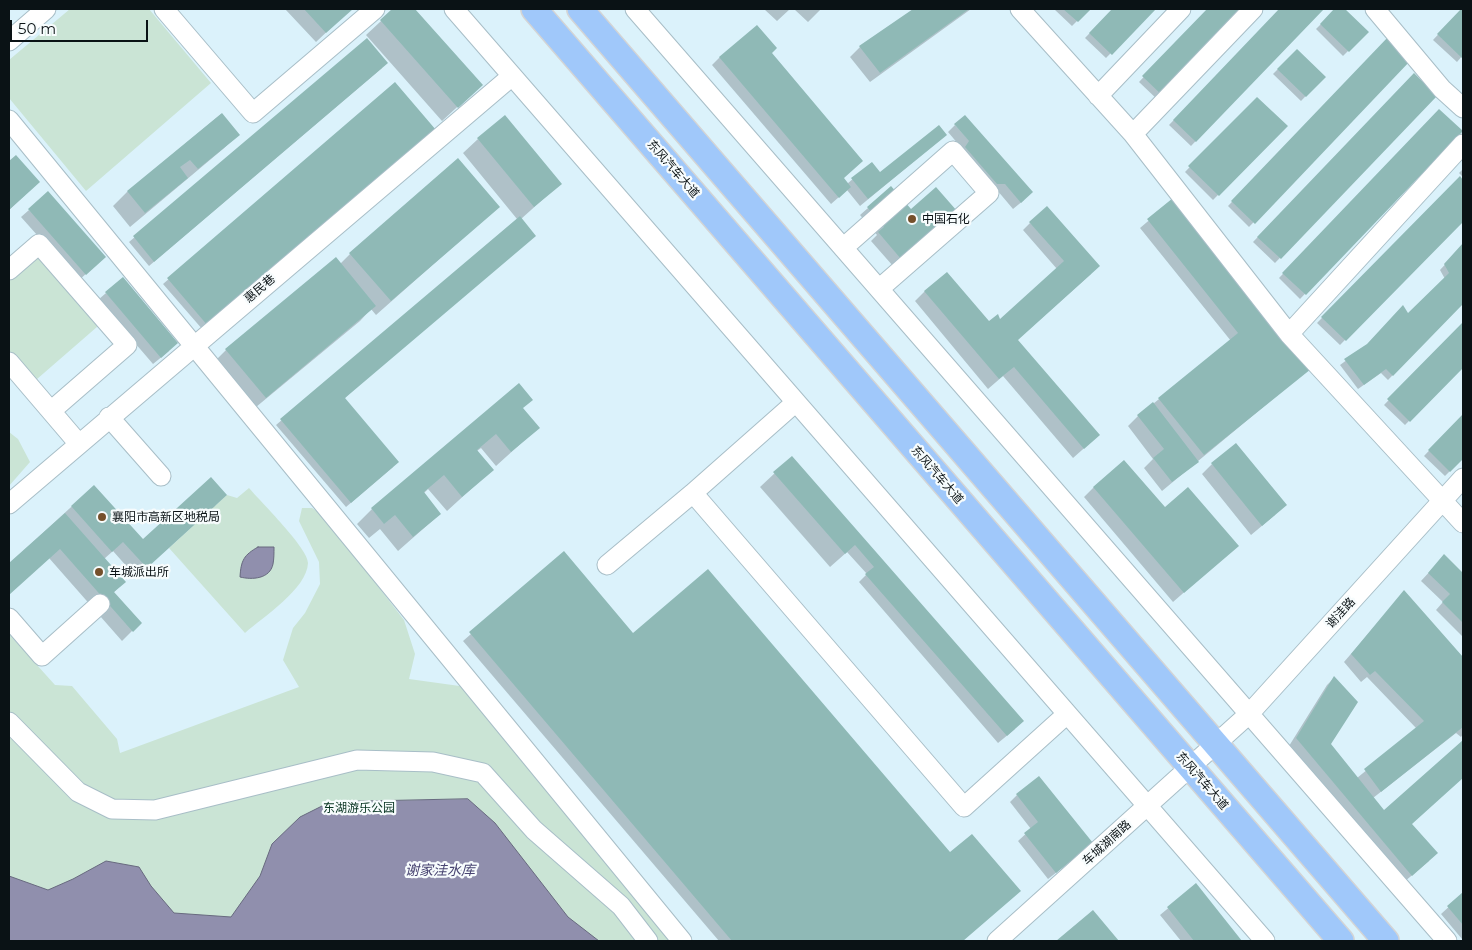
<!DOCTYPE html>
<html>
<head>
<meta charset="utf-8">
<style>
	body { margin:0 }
	#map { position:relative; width:1472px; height:950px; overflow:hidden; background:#dbf2fb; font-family:Montserrat,sans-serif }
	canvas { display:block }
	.frame { position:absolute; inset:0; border:10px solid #0a1215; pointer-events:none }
	.scale { position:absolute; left:10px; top:20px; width:138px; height:22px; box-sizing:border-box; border:2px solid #0a1215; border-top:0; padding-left:6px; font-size:15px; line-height:18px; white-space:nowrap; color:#0a1215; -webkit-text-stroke:4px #f7fcfd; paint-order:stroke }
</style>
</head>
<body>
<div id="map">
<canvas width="1472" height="950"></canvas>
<div class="frame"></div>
<div class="scale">50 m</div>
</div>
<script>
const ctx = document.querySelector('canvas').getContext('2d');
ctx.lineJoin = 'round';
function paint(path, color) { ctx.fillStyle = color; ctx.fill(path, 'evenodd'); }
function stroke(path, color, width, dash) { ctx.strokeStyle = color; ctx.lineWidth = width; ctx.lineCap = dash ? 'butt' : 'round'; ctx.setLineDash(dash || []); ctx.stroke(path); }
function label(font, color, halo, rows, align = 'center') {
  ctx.font = font + ' Montserrat,"Noto Sans SC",sans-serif'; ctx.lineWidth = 4.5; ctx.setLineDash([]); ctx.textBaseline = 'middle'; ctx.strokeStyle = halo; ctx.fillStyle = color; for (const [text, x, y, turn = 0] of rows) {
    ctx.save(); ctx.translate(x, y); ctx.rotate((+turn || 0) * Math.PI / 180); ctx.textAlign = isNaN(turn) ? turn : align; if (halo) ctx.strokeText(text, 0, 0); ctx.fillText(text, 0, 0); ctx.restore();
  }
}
const green = new Path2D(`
	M 70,9 L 149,9 L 211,83 L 86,191 L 9,98 L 9,60 Z
	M 39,244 L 105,320 L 29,386 L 9,362 L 9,270 Z
	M 9,432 L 18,439 L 30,462 L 9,486 Z
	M 249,488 C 260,501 309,549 308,563 C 307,589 263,617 245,633 L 169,548 L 227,495 L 237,498 Z
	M 302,508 L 312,508 L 323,515 L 404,620 L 415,654 L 409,679 L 474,688 L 682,941 L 9,941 L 9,634 L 55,685 L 72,686 L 117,739 L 120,753 L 299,687 L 283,660 L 293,628 L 305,613 L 320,584 L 319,562 L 299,521 Z`);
const water = new Path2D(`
	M 258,547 L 274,547 C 274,553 274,559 273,564 C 270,579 252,580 240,577 C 241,560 244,555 258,547 Z
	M 468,799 L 495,823 L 568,917 L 599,941 L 9,941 L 9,876 L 48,890 L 73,879 L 106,861 L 139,867 L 151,886 L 174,913 L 231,917 L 260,876 L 272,844 L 300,817 L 330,802 Z`);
const shadow = new Path2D(`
	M 285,9 L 351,9 L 316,42 Z
	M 394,9 L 414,9 L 481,85 L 442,121 L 366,35 Z
	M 764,9 L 790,9 L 777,21 Z
	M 794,9 L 821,9 L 808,22 Z
	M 915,9 L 971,9 L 870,82 L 850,57 L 860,47 Z
	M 1054,9 L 1089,9 L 1072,26 Z
	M 1113,9 L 1154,9 L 1106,58 L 1085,38 Z
	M 1208,9 L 1249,9 L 1160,102 L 1139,82 Z
	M 1281,9 L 1322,9 L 1191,146 L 1169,125 Z
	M 1336,9 L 1344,9 L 1367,32 L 1343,56 L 1316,29 Z
	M 1462,9 L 1463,9 L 1463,55 L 1457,62 L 1433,40 Z
	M 1388,39 L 1410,60 L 1249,227 L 1228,206 Z
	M 367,40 L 382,68 L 149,266 L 129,242 Z
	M 1297,50 L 1324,77 L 1301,101 L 1273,74 Z
	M 770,53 L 847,184 L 871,163 L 880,174 L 946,135 L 860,206 L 847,190 L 831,204 L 712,65 L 720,57 Z
	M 1414,75 L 1436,96 L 1275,263 L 1253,242 Z
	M 395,84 L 203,330 L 163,284 Z
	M 1257,98 L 1286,126 L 1213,200 L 1185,172 Z
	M 1439,111 L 1461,131 L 1300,299 L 1279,278 Z
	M 221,114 L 238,135 L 223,149 L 130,227 L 113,206 L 127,192 Z
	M 955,125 L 1024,200 L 1013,209 L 948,132 Z
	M 478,139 L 560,184 L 521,219 L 344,399 L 393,467 L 346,507 L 276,425 L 517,219 L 463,153 Z
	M 16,157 L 39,182 L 9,210 L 9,163 Z
	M 1463,169 L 1463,177 L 1459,173 Z
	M 1460,178 L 1463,182 L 1463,220 L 1340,345 L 1317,323 Z
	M 891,188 L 910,211 L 955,211 L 893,266 L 871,241 L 877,235 L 860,215 Z
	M 1173,200 L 1309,369 L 1162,491 L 1144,468 L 1153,459 L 1128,426 L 1138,416 L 1231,341 L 1140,228 Z
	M 498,207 L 376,315 L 371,309 L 360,321 L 250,412 L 211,365 L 226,350 L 340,264 L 350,254 Z
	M 29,210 L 97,264 L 78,281 L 21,217 Z
	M 1030,223 L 1091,274 L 1017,340 L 1099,435 L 1073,458 L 1003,376 L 988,389 L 915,301 L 925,291 L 989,323 L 999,321 L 1057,269 L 1023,230 Z
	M 1463,245 L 1463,302 L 1388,380 L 1381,373 L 1358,389 L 1340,365 L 1408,315 L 1445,279 L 1440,270 Z
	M 106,293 L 169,351 L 153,364 L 98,300 Z
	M 1463,323 L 1463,366 L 1405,425 L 1384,405 Z
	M 519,385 L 522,409 L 538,428 L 496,466 L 481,448 L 477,451 L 492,470 L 447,511 L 428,489 L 423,494 L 440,514 L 398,551 L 380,529 L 369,538 L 357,524 L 372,509 Z
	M 1463,415 L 1463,458 L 1445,476 L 1424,456 Z
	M 792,457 L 1015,729 L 998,743 L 859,582 L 867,574 L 847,552 L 830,567 L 760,487 Z
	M 1212,464 L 1275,515 L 1251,535 L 1202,474 Z
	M 94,486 L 143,541 L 216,505 L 136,577 L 113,551 L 104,559 L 124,582 L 113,593 L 140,623 L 122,641 L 49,558 L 9,594 L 9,564 Z
	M 1094,487 L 1165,509 L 1237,546 L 1173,602 L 1084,497 Z
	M 564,553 L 633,634 L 950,854 L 1020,891 L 962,941 L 719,941 L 463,641 Z
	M 1444,556 L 1463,575 L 1463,637 L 1436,610 L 1443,602 L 1421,581 Z
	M 1404,592 L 1463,659 L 1463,734 L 1461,737 L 1456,733 L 1373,798 L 1384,812 L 1463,742 L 1463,777 L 1410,824 L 1429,861 L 1404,882 L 1289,746 L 1327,685 L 1334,678 L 1329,744 L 1357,778 L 1417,729 L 1367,677 L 1361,682 L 1344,662 Z
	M 1017,795 L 1084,851 L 1048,879 L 1018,841 L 1031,829 L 1010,802 Z
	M 1196,885 L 1241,941 L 1181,941 L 1160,915 Z
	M 1463,894 L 1463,938 L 1462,939 L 1441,914 Z
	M 1093,912 L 1117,941 L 1058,941 Z`);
const building = new Path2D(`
	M 304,9 L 353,9 L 326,33 Z
	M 392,9 L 415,9 L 483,85 L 458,108 L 380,20 Z
	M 913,9 L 969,9 L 880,73 L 859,46 Z
	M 1063,9 L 1091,9 L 1078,22 Z
	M 1112,9 L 1156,9 L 1112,55 L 1089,33 Z
	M 1207,9 L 1251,9 L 1165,98 L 1142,76 Z
	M 1279,9 L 1324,9 L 1196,142 L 1173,120 Z
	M 1334,9 L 1345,9 L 1369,32 L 1349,52 L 1320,24 Z
	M 1461,9 L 1463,9 L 1463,59 L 1437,34 Z
	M 757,25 L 777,48 L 772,53 L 863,161 L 844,178 L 851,187 L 839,198 L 719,57 Z
	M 1388,37 L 1411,60 L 1255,224 L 1231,201 Z
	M 367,38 L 388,63 L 154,262 L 133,236 Z
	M 1297,49 L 1326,77 L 1306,97 L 1277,69 Z
	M 1414,73 L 1437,96 L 1281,259 L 1257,237 Z
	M 395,82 L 436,130 L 208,326 L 167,278 Z
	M 1257,97 L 1288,126 L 1219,196 L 1188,166 Z
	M 1439,109 L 1463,131 L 1306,295 L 1282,273 Z
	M 222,113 L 240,135 L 198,169 L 190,160 L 180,167 L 188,178 L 145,213 L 127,191 Z
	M 505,115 L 562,184 L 534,207 L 477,138 Z
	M 965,115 L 1033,192 L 1021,203 L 1005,184 L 997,184 L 965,147 L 969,141 L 954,124 Z
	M 939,125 L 947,135 L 868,199 L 851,178 L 872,162 L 880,172 Z
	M 16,155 L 40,182 L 9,210 L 9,161 Z
	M 458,158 L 500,207 L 391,301 L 349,253 Z
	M 1460,176 L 1463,180 L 1463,222 L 1346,341 L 1321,317 Z
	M 891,186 L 911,209 L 936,187 L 957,211 L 901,259 L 878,232 L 884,227 L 867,207 Z
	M 48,191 L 106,257 L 86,275 L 28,209 Z
	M 1173,198 L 1311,369 L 1204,455 L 1158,398 L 1238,333 L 1147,219 Z
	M 1047,206 L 1100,266 L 1018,340 L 1100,435 L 1084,449 L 1014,367 L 999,379 L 924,291 L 947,272 L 989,321 L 998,314 L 1000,319 L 1064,261 L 1029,222 Z
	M 520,216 L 536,236 L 345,398 L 399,462 L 351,503 L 280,419 Z
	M 1463,243 L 1463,304 L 1393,376 L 1386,369 L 1364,385 L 1344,359 L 1367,344 L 1403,305 L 1408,313 L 1449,273 L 1444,264 Z
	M 336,257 L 376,306 L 266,398 L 225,349 Z
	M 123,277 L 178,343 L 161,358 L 105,292 Z
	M 1463,322 L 1463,368 L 1410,422 L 1387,399 Z
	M 519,383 L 533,400 L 523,408 L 540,428 L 511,452 L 496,434 L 477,450 L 494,470 L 462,497 L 444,475 L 424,492 L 441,514 L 413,537 L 395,515 L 384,524 L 371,508 Z
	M 1153,402 L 1199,462 L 1172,482 L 1153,458 L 1164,449 L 1137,415 Z
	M 1463,414 L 1463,459 L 1450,472 L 1428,450 Z
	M 1236,443 L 1287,505 L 1262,526 L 1211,463 Z
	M 792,456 L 1024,721 L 1007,736 L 865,574 L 874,567 L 855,545 L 845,554 L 773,472 Z
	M 1124,460 L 1165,507 L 1188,487 L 1239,546 L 1184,593 L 1093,487 Z
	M 211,477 L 227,495 L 147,568 L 123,542 L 112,552 L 71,506 L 94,485 L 143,539 Z
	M 65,513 L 126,582 L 114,592 L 142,623 L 133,632 L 60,549 L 9,595 L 9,563 Z
	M 564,551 L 633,633 L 708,569 L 950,852 L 972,834 L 1021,891 L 963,941 L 732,941 L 469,632 Z
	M 1444,554 L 1463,573 L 1463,623 L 1442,602 L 1450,594 L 1428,573 Z
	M 1404,590 L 1463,657 L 1463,727 L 1381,792 L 1364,769 L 1424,721 L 1375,671 L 1370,675 L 1351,654 Z
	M 1334,676 L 1358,702 L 1331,744 L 1384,810 L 1463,740 L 1463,778 L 1412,824 L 1438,853 L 1412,876 L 1296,738 Z
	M 1039,776 L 1093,843 L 1056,873 L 1024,833 L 1038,822 L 1016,794 Z
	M 1196,883 L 1242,941 L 1194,941 L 1167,907 Z
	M 1463,892 L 1463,925 L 1447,906 Z
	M 1093,910 L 1119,941 L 1056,941 Z`);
const minor = new Path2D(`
	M 164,9 L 253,113 L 375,9
	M 454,9 L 1265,941
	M 635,9 L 1447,941
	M 1020,9 L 1133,134 L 1289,334 L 1463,523
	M 1375,9 L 1442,89 L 1463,108
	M 9,41 L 46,9
	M 1098,96 L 1181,9
	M 9,120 L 682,941
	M 1133,134 L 1253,9
	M 843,248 L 953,151 L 989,193 L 879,289
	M 9,270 L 39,244 L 127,345 L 51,411
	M 1289,334 L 1463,144
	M 9,362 L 79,444
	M 796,402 L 693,493 L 964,807 L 1067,714
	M 109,417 L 161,476
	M 9,504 L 512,76
	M 607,565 L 693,493
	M 9,618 L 42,656 L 100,604
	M 9,722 L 78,792 L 112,809 L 155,810 L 357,760 L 433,762 L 483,773 L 534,830 L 621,906 L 648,941
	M 997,941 L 1249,714 L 1463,478`);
const major = new Path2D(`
	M 534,9 L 1341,941
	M 580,9 L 1386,941`);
const markers = [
	[912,219,5,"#75502b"],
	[102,517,5,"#75502b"],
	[99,572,5,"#75502b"]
];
const streetNames = [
	["东风汽车大道",673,169,49],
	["惠民巷",260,289,-40],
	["东风汽车大道",937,475,49],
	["谢洼路",1341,613,-48],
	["东风汽车大道",1202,781,49],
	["车城湖南路",1107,843,-42]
];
const poiNames = [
	["中国石化",922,219],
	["襄阳市高新区地税局",112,517],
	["车城派出所",109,572]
];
const parkNames = [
	["东湖游乐公园",359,808]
];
const waterNames = [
	["谢家洼水库",440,871]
];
paint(green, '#cae4d5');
paint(water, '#908fad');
stroke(water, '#686a7f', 1);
paint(shadow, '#0003');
paint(building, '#8fb9b6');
stroke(minor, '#a8bec7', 21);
stroke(major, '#d3d4d5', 28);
stroke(minor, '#fff', 19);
stroke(major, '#a0c8fa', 25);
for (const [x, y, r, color] of markers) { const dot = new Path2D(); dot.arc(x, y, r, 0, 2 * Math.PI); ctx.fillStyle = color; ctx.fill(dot); stroke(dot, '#f7fcfd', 2); }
label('12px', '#0a1215', '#f7fcfd', streetNames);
label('12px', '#0a1215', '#f7fcfd', poiNames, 'left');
label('12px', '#083421', '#f7fcfd', parkNames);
label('italic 14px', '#494572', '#f7fcfd', waterNames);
</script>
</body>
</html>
